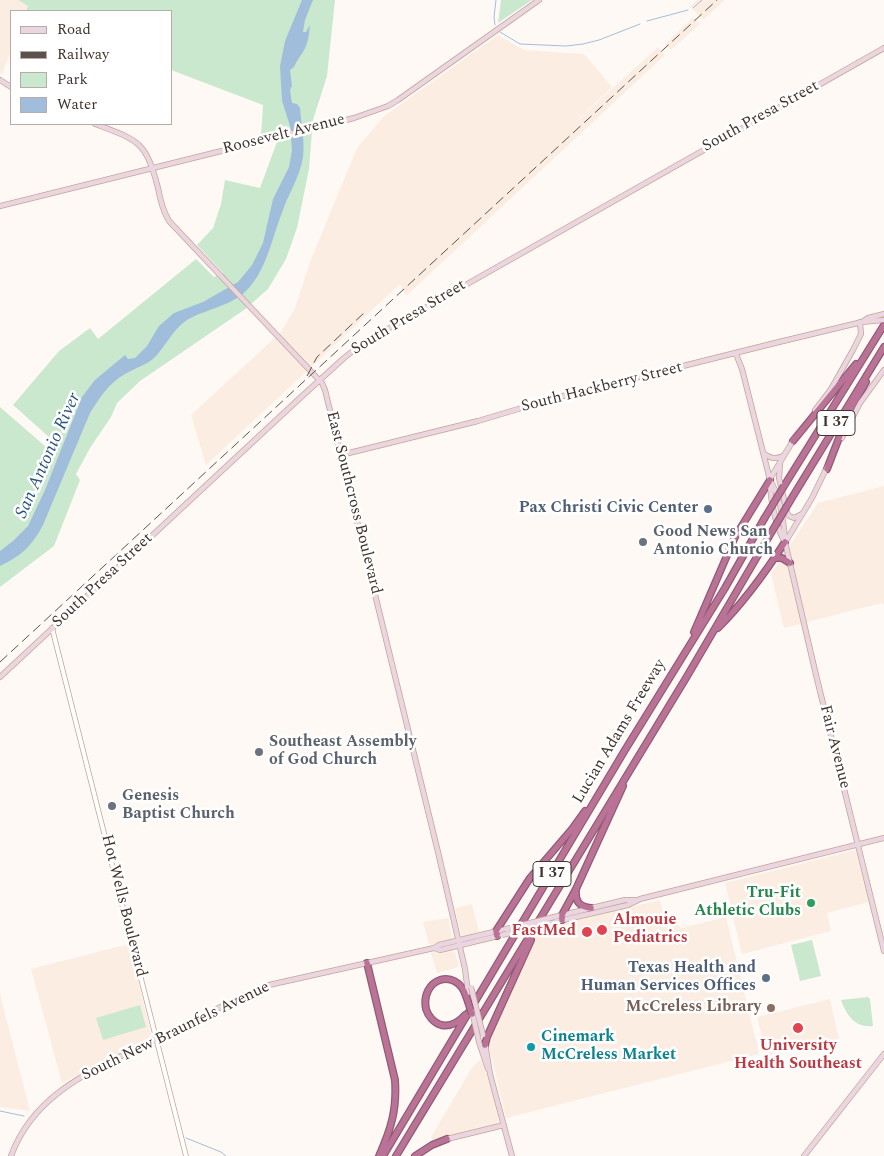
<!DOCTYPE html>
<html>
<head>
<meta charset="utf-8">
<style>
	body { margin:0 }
	#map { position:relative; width:884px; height:1156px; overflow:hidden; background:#fff9f5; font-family:Spectral,serif }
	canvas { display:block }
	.legend { position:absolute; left:10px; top:10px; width:162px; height:115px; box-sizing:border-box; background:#fff; border:1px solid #b3aeab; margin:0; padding:6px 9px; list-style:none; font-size:15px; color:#40342d }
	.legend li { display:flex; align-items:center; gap:10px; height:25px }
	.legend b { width:25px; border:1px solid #b3aeab }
</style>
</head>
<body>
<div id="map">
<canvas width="884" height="1156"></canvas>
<ul class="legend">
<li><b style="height:6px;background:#ead5e0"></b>Road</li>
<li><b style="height:6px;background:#5d524b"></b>Railway</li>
<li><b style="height:14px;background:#cae8ce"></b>Park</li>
<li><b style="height:14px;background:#a0bddb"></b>Water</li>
</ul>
</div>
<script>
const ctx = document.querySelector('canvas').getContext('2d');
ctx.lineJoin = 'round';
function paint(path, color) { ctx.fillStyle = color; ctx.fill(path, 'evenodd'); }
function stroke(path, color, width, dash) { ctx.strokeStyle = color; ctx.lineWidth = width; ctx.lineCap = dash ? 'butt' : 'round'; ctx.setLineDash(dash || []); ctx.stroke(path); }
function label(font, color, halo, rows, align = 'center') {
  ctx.font = font + ' Spectral,serif'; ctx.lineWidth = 5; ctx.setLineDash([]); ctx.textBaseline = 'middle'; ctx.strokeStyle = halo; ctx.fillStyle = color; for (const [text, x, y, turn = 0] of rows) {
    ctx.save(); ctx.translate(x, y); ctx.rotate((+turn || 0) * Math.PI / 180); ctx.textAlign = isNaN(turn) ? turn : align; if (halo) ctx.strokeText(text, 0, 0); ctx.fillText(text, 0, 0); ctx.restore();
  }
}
const built = new Path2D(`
	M 0,0 L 18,0 L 28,6 L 26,11 L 11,11 L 11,51 L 2,74 L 0,73 Z
	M 697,0 L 725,0 L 703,20 L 690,6 Z
	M 694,17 L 700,24 L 671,50 L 665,44 Z
	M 498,35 L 524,50 L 584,54 L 612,87 L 568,129 L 658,47 L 665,55 L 406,296 L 400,284 L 206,465 L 191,415 L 281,332 L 295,308 L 310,262 L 357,148 L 383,117 Z
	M 884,486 L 884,605 L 881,603 L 784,628 L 771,574 L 818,503 Z
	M 855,850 L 869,902 L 827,913 L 831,931 L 742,954 L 725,883 Z
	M 660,900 L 663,912 L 668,919 L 682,928 L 726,917 L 759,1054 L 506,1118 L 488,1042 L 539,929 Z
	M 472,904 L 479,932 L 462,937 L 455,908 Z
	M 448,918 L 452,937 L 451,940 L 429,945 L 423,922 Z
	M 129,944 L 151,1034 L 150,1037 L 62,1083 L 31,969 Z
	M 451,950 L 455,952 L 459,967 L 437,973 L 431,953 Z
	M 0,994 L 30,1111 L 0,1107 Z
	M 830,999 L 839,1039 L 767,1056 L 757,1017 Z
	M 481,1059 L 493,1095 L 499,1123 L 440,1138 L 433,1142 L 431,1137 L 473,1066 Z`);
const green = new Path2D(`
	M 18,0 L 335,0 L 327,76 L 313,120 L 309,169 L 297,228 L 286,259 L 268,289 L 244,310 L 140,381 L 117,403 L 111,417 L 90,448 L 76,474 L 80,480 L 54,546 L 0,587 L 0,407 L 46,447 L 49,437 L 13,405 L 59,351 L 90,328 L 98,339 L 196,259 L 214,277 L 223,273 L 197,245 L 213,228 L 221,204 L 225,180 L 260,188 L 278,139 L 279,131 L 261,136 L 263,105 L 171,70 L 171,11 L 26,11 L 28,6 Z
	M 501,0 L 532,0 L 498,23 Z
	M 812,940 L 821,976 L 800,981 L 791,945 Z
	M 868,997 L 870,999 L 873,1026 C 855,1028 847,1016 841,1000 Z
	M 140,1005 L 146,1027 L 103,1040 L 96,1018 Z`);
const water = new Path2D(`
	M 302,0 L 313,0 L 305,20 L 303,32 L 306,32 L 310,25 C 309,32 309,39 306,46 C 303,54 297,59 294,67 L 290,70 L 292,86 L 290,90 L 292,103 L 297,104 L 300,108 C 301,124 305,140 303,157 C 300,176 289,193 283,210 C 272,237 267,271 245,292 C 228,307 206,309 187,320 C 173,329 166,346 155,357 C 147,365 135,368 125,374 C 109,383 100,397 90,413 L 43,525 C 32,546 21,556 0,566 L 0,551 L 13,541 L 28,526 L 45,490 L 82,397 L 95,380 L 125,355 L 128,359 L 135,358 L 147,346 L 159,326 L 174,313 L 203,302 L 238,282 L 252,265 L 263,243 L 273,199 L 289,167 L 292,150 L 290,126 L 282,101 L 280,66 L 285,41 Z`);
const stream = new Path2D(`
	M 693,8 L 702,0
	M 647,21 L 688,10
	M 495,25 L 494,17 L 496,0
	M 500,32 L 520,44 L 566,46 L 583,44 L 599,40 L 640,24
	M 0,1111 L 24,1116
	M 186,1138 L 221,1152 L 226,1156`);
const tertiary = new Path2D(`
	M 52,628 L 186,1156`);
const secondary = new Path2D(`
	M 0,80 L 11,87
	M 95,124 C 138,140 146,141 158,188 C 160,199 163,211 169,221 L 322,383 L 325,390 L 438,852 L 465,969 L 468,993
	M 0,206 L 354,118 L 388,106 L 398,100 L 539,0
	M 862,322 L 868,318 L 884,314
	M 736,354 L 742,369 L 770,480 C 770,499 775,522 783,539
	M 815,410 L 831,389 L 853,350 L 861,334 L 860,322
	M 842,438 L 860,403 L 884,370
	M 763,453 C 770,458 775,460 783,456
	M 341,455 L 478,421 L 555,398 L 779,342 L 862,322 L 884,320
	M 780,465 L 779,478 L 787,512 L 789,516 L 794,518 L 802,514
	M 770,479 L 794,439
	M 770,480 C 780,497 784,522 785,542 L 816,675 L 884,951
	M 786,541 L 812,498 L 827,467
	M 0,677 L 300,398 L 344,358 L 363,343 L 884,48
	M 554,917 L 625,900 L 635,900
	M 550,923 L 628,905 L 640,899 L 884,838
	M 434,948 L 440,950 L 498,936
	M 479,1042 L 488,1069
	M 485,1043 L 490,1074 L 512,1156
	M 447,1139 L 504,1125
	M 11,1156 C 34,1093 93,1070 148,1043 C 181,1027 214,1010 247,994 L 269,985 L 434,948 L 439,945 L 506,929
	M 804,1156 L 884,1054`);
const motorway = new Path2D(`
	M 793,441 L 856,364
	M 827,469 L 849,412 L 866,382
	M 784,486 L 884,325
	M 790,501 L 884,347
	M 775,558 L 782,558 L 790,563
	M 718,628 C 744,602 765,573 785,542
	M 694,632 L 735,537 L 770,480
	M 576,890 C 575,901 579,907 591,908
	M 562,920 L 562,915 L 576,889 L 623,786
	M 497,936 L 496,931 L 530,878 L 572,829 L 585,811
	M 367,963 L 395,1080 C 397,1110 391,1129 379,1156
	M 465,1015 C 459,1022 451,1027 441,1025 C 434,1023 428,1016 426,1009 C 420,979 456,966 466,996
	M 485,1045 L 487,1037 L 531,940
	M 383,1156 L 625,750 L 725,588 L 764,519
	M 396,1156 L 686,678 L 768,538
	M 415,1156 L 432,1145 L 447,1139`);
const rail = new Path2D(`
	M 307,376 L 317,357 L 365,312
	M 0,662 L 717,0`);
const secondaryBridge = new Path2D(`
	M 506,929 L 554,917
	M 502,935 L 550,923
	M 471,987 L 483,1035
	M 472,1011 L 479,1042`);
const motorwayBridge = new Path2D(`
	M 764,519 L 784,486
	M 768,538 L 790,501
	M 466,996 L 472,1014`);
const markers = [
	[708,509,5,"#5c6f8a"],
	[643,542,5,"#6b7280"],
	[259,752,5,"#6b7280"],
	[112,806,5,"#6b7280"],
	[811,903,5,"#2e9e5b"],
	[602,930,6,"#e0444e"],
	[587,932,6,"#e0444e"],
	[766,978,5,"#5c6f8a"],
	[771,1008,5,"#8d6e63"],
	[798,1028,6,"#e0444e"],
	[531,1047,5,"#0f9aa8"]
];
const shields = [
	[836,423,38],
	[552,874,38]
];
const shieldNames = [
	["I 37",836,423],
	["I 37",552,874]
];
const streetNames = [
	["South Presa Street",761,117,-29],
	["Roosevelt Avenue",284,135,-14],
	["South Presa Street",409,318,-31],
	["South Hackberry Street",602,388,-14],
	["East Southcross Boulevard",353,503,76],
	["South Presa Street",103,581,-43],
	["Lucian Adams Freeway",620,732,-59],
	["Fair Avenue",834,747,76],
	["Hot Wells Boulevard",123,906,76],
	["South New Braunfels Avenue",176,1032,-26]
];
const serviceNames = [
	["Pax Christi Civic Center",698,509],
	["Texas Health and",756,969],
	["Human Services Offices",756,987]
];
const worshipNames = [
	["Good News San",653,533],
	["Antonio Church",653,551],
	["Southeast Assembly",269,743],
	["of God Church",269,761],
	["Genesis",122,797],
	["Baptist Church",122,815]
];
const leisureNames = [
	["Tru-Fit",801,894],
	["Athletic Clubs",801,912]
];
const healthNames = [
	["Almouie",613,921],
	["Pediatrics",613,939],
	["FastMed",576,932,"right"],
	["University",798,1047,"center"],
	["Health Southeast",798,1065,"center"]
];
const educationNames = [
	["McCreless Library",761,1008]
];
const cultureNames = [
	["Cinemark",541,1038],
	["McCreless Market",541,1056]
];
const waterNames = [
	["San Antonio River",49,456,-66]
];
paint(built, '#fcede3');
paint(green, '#cae8ce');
paint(water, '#a0bddb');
stroke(stream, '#a0bddb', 1);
stroke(tertiary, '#c2a693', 5.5);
stroke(secondary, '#c2a693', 6);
stroke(motorway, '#8f5c72', 8);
stroke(tertiary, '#fff', 4);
stroke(secondary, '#ead5e0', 4.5);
stroke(motorway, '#ba7297', 5.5);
stroke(rail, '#5d524b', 1, [10, 5]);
stroke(secondaryBridge, '#c2a693', 6, []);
stroke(motorwayBridge, '#8f5c72', 8, []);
stroke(secondaryBridge, '#ead5e0', 4.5);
stroke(motorwayBridge, '#ba7297', 5.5);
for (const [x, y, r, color] of markers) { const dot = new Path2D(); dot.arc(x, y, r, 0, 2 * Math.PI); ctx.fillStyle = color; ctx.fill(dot); stroke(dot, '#fff', 2); }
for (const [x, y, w] of shields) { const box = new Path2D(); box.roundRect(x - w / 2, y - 12.5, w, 25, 4); ctx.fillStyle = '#fff'; ctx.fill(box); stroke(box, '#40342d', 1); }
label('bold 15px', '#40342d', null, shieldNames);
label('16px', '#40342d', '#fff', streetNames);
label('bold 16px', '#4e5e75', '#fff', serviceNames, 'right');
label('bold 16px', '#5b616d', '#fff', worshipNames, 'left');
label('bold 16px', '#27864d', '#fff', leisureNames, 'right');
label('bold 16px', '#be3a42', '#fff', healthNames, 'left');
label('bold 16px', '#785e54', '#fff', educationNames, 'right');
label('bold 16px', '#0d838f', '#fff', cultureNames, 'left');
label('italic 18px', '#2a547e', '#fff', waterNames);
</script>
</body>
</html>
